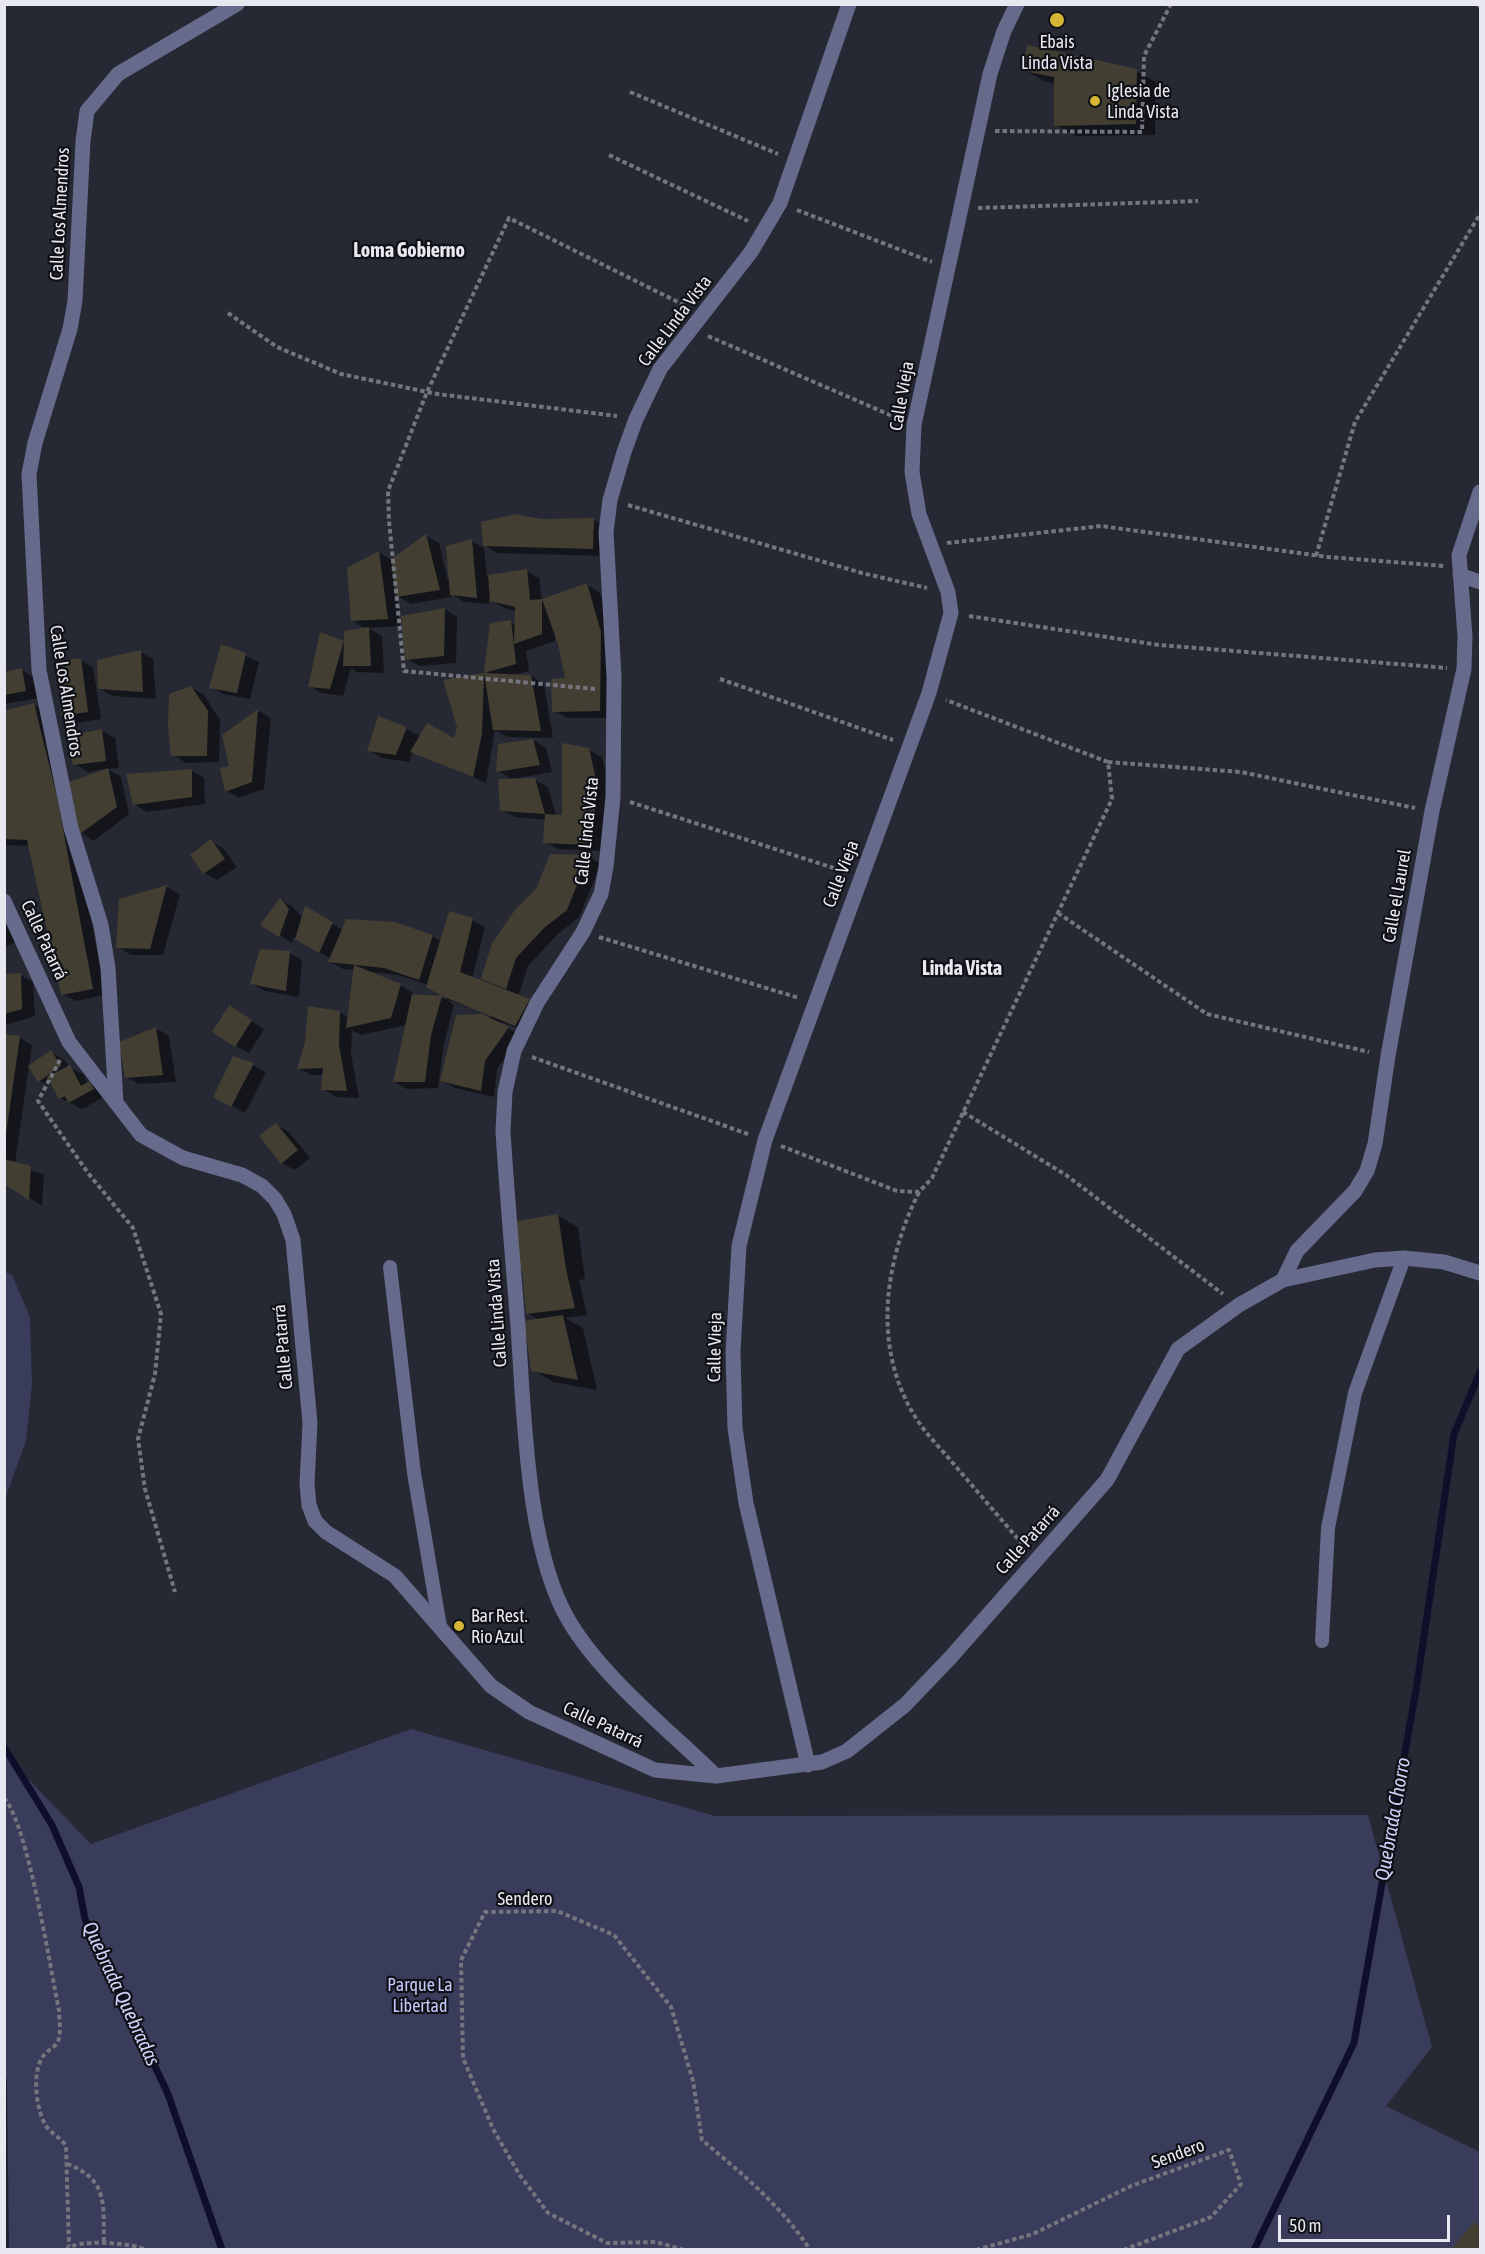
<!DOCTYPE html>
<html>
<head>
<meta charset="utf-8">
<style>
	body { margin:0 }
	#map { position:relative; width:1485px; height:2254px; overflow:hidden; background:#262834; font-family:"Asap Condensed",sans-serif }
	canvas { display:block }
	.frame { position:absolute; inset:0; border:6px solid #e7e8f0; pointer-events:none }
	.scale { position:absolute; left:1278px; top:2215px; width:172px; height:27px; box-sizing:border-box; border:3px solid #e7e8f0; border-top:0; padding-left:8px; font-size:18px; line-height:21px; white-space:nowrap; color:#e7e8f0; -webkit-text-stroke:4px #101116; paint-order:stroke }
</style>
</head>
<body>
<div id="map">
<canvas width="1485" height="2254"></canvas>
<div class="frame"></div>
<div class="scale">50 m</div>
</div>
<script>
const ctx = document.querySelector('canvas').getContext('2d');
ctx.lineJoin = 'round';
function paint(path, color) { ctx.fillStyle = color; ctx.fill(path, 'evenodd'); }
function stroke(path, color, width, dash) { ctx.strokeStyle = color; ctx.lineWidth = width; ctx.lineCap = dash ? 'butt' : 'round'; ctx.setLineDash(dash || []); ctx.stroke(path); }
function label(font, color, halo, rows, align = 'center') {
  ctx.font = font + ' "Asap Condensed",sans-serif'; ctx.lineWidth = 4.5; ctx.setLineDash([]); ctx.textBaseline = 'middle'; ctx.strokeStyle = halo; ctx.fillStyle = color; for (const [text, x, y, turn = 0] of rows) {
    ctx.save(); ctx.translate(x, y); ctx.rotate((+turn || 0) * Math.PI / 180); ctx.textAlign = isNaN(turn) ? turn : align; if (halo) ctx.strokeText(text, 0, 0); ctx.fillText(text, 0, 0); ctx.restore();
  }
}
const green = new Path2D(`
	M 5,1272 L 12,1275 L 30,1317 L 32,1385 L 26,1441 L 5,1499 Z
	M 411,1729 L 715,1816 L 1368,1815 L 1432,2047 L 1386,2106 L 1480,2152 L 1480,2249 L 5,2249 L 4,1754 L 91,1844 Z`);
const shadow = new Path2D(`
	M 1024,70 L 1136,71 L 1156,82 L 1155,135 L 1076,136 L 1056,125 L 1055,84 L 1044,81 Z
	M 541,520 L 594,520 L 607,527 L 605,556 L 497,553 L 484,545 Z
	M 426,536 L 439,543 L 448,581 L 472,541 L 484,548 L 487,577 L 526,571 L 539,578 L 542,601 L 587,585 L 600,593 L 614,640 L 613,718 L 567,718 L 554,711 L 567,679 L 555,631 L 555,641 L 526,651 L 529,671 L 514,675 L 531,676 L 544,684 L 553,738 L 508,737 L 495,730 L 486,783 L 413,752 L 409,762 L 382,758 L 369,750 L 406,728 L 421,737 L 455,740 L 459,727 L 445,682 L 491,674 L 486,672 L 510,622 L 516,625 L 516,611 L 505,608 L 489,599 L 489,604 L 464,602 L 451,594 L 452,597 L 411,604 L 396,595 L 400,626 L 368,628 L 382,636 L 384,673 L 357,672 L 351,668 L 343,696 L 322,693 L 309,686 L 321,634 L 345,643 L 366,629 L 352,620 L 348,569 L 379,553 L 392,560 Z
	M 445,609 L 457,617 L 456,663 L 420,666 L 407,659 Z
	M 222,645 L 259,662 L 250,699 L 223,694 L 210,687 Z
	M 140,652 L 153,659 L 156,699 L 113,696 L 100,689 Z
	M 80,660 L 93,667 L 101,719 L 76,723 L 63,715 Z
	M 22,670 L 35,678 L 39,698 L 4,704 L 4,673 Z
	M 191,687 L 204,695 L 220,720 L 219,762 L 186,763 L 173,755 Z
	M 34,705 L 47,712 L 70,805 L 105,995 L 76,1001 L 63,994 L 29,846 L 4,845 L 4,713 Z
	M 259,711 L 271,718 L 264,789 L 239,798 L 226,791 L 231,767 L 223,735 Z
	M 102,731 L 115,738 L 119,768 L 107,769 L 121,777 L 129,814 L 94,841 L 81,833 L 71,783 L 105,769 L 88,772 L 75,764 Z
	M 533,740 L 546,748 L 552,772 L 512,779 L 498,771 Z
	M 588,750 L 602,757 L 608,783 L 602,851 L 558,849 L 545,842 L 546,820 L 515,817 L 502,810 L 535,780 L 548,787 L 556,816 L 563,817 Z
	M 191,770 L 204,778 L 205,804 L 147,812 L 134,804 Z
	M 211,841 L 224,849 L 237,867 L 217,880 L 204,873 Z
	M 588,856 L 601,864 L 579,917 L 557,935 L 528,966 L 518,997 L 542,1008 L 528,1032 L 501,1022 L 500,1024 L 521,1035 L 497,1069 L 494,1097 L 455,1088 L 442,1081 L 484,1016 L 491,1018 L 492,1015 L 448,1000 L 454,1005 L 444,1043 L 438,1088 L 407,1089 L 394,1082 L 407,1025 L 361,1035 L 352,1030 L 351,1053 L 359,1098 L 336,1097 L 323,1089 L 324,1075 L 311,1075 L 298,1068 L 340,1012 L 349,1018 L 354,970 L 343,969 L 330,962 L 331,959 L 294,937 L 292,943 L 280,935 L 280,900 L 293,907 L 303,919 L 306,908 L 343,930 L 432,936 L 442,942 L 472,920 L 485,927 L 472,979 L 497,986 L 483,978 ZM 370,972 L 398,975 L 428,985 L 448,999 L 413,995 L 413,993 L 400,985 Z
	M 167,887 L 180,894 L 163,955 L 131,955 L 118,947 L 121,900 Z
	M 4,915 L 17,941 L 4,948 Z
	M 289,953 L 302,960 L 299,997 L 265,991 L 252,984 Z
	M 20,975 L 33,982 L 35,1016 L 6,1025 L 4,976 Z
	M 242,1015 L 264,1029 L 249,1053 L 236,1046 Z
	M 156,1028 L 169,1036 L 176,1082 L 139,1084 L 126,1077 Z
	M 4,1036 L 19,1037 L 32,1045 L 15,1163 L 44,1175 L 42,1206 L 4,1182 Z
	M 51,1052 L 64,1060 L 69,1067 L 83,1074 L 88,1084 L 103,1090 L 106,1096 L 82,1109 L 60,1098 L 54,1087 L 39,1081 Z
	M 253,1065 L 266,1072 L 245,1113 L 215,1097 Z
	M 276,1125 L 289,1132 L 310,1158 L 295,1170 L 282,1163 Z
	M 558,1216 L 578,1227 L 585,1279 L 579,1280 L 587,1315 L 565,1318 L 583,1328 L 597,1390 L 553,1382 L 533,1370 L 539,1320 L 527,1313 Z
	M 4,2078 L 7,2079 L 9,2250 L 4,2250 Z`);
const stream = new Path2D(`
	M 4,1747 L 52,1825 L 79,1887 L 85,1919 L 168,2094 L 222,2250
	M 1254,2250 L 1354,2043 L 1416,1690 L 1454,1434 L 1480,1372`);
const building = new Path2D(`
	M 1027,45 L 1137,69 L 1136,124 L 1054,126 L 1054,77 L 1023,71 Z
	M 515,514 L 541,519 L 594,518 L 593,549 L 483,546 L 481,522 Z
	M 426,534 L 440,590 L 396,597 L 391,559 Z
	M 472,539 L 477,598 L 450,595 L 446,546 Z
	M 379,551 L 388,619 L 351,621 L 347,568 Z
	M 527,569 L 530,600 L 542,599 L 587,583 L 601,632 L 600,711 L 552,712 L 551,679 L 565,678 L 558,644 L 542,599 L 542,634 L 514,644 L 515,607 L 490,601 L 488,575 Z
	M 445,608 L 444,656 L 405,660 L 401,616 Z
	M 511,620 L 516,664 L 484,673 L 490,623 Z
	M 369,627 L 371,666 L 343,666 L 344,641 L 330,689 L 308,687 L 320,632 L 344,641 L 344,631 Z
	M 221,644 L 246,653 L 237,693 L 209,688 Z
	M 141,650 L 143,692 L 98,689 L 97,660 Z
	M 81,658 L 88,712 L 61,716 L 58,661 Z
	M 22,668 L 26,691 L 4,695 L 4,672 Z
	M 484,673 L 531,675 L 541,731 L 493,730 Z
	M 484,673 L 482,734 L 473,777 L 410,752 L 427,723 L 454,738 L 457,727 L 443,680 Z
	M 191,686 L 208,711 L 207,756 L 171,756 L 168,726 L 169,694 Z
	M 34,703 L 57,797 L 93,989 L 61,995 L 27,840 L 4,839 L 4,711 Z
	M 258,709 L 252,782 L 225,792 L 220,768 L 229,766 L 222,735 Z
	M 378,716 L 407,727 L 396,755 L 367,751 Z
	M 102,729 L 106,761 L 73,765 L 67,736 Z
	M 533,739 L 540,765 L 496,772 L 498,744 Z
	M 562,743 L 589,748 L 595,775 L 595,817 L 589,845 L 543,843 L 545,814 L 562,815 Z
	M 108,768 L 117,807 L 80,834 L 69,782 Z
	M 192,769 L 192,797 L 133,805 L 126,774 Z
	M 535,778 L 545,814 L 500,811 L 498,779 Z
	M 211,839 L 225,859 L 203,874 L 190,855 Z
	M 550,854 L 589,855 L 567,910 L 544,928 L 516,958 L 506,989 L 481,979 L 492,943 L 515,910 L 536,889 Z
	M 167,885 L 150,949 L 116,948 L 119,899 Z
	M 280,898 L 289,909 L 279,937 L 260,925 Z
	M 305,906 L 333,922 L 319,953 L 295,939 Z
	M 449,911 L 473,918 L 460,972 L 530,999 L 515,1026 L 442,996 L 431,1035 L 425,1082 L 393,1082 L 412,994 L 442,996 L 426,987 Z
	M 346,919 L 395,922 L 433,935 L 419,980 L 384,968 L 328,962 Z
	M 260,949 L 290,951 L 286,991 L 250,984 Z
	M 354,965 L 401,984 L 391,1018 L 346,1028 Z
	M 21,973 L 22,1009 L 4,1014 L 4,974 Z
	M 229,1005 L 252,1020 L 235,1047 L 212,1032 Z
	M 308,1006 L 340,1011 L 339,1045 L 347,1091 L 321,1090 L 323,1068 L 297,1069 L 305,1042 Z
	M 482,1014 L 509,1027 L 485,1061 L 481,1091 L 440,1081 L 456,1015 Z
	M 156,1027 L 163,1075 L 125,1078 L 119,1042 Z
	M 4,1034 L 20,1036 L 5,1141 L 4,1141 Z
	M 51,1050 L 61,1066 L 38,1082 L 28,1066 Z
	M 233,1056 L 254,1063 L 231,1107 L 213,1097 Z
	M 70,1065 L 81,1086 L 90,1081 L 94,1089 L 68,1103 L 65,1096 L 59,1099 L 47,1077 Z
	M 276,1123 L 298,1150 L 281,1164 L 259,1136 Z
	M 4,1159 L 31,1166 L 29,1200 L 4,1184 Z
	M 558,1214 L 566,1269 L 575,1308 L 526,1314 L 522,1270 L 519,1270 L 512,1222 Z
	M 563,1315 L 578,1380 L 531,1371 L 524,1321 Z
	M 1474,2222 L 1480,2227 L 1480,2250 L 1451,2250 Z`);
const path = new Path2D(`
	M 1477,4 L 1480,6
	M 630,92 L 778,154
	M 995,131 L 1142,132 L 1144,56 L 1171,4
	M 609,155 L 748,221
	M 978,208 L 1198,201
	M 797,210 L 932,262
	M 228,313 L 277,347 L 341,374 L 437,394 L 617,416
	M 708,336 L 897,418
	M 628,505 L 862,573 L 927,588
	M 947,543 L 1101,526 L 1328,557 L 1444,566
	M 1316,556 L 1355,422 L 1480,214
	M 969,616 L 1159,645 L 1447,668
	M 720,679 L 893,740
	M 595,689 L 404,671 L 389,521 L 388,491 L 427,392 L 509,218 L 686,306
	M 1108,762 L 1241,772 L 1415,808
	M 630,802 L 846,872
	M 1058,913 L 1207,1014 L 1369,1052
	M 599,937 L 799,998
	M 532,1057 L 748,1134
	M 60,1060 L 38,1101 L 88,1173 L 133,1228 L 161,1314 L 155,1374 L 138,1439 L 145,1489 L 175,1592
	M 963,1112 L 1066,1175 L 1223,1294
	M 781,1146 L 897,1191 L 919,1192 L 932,1178 L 1112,799 L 1108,762 L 946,700
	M 919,1192 C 883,1264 871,1354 920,1424 C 929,1437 942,1450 952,1462 C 976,1490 1000,1518 1024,1546
	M 4,1798 C 28,1824 50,1968 59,2010 C 59,2019 61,2029 59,2038 C 58,2046 49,2049 44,2055 C 31,2071 36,2110 46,2126 C 52,2134 61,2138 66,2146 L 69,2246
	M 67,2164 C 109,2179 103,2206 104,2244
	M 66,2250 C 76,2238 133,2243 147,2250
	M 684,2250 L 656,2242 L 607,2243 L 548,2213 L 519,2174 L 493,2129 L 463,2058 L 461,1960 L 485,1912 L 557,1911 L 614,1935 L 671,2007 L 693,2081 L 702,2140 C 740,2172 783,2207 810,2250
	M 976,2250 L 1033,2234 L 1131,2186 L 1229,2150 L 1241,2184 L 1211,2217 L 1123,2250`);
const lane = new Path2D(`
	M 390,1267 L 414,1473 L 440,1627
	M 1322,1641 L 1328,1528 L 1355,1393 L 1404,1258`);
const street = new Path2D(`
	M 1460,575 L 1480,582
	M 4,901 L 69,1042 L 141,1135 L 183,1158 L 242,1175 L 262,1186 L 275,1199 L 284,1214 L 293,1240 L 310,1423 L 307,1484 L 309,1505 L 315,1521 L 326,1532 L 395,1576 L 491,1686 L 529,1712 L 655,1770 L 716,1776 L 822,1762 L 847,1751 L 905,1705 L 950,1658 L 1107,1480 L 1178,1349 L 1239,1305 L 1283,1280 L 1375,1260 L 1404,1258 L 1444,1262 L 1480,1273
	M 116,1103 L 108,968 L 101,925 L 71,828 L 39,670 L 29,474 L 35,443 L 70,329 L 75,301 L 83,141 L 87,111 L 118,74 L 237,4
	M 1283,1280 L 1297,1251 L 1355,1191 L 1367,1171 L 1375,1144 L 1388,1056 L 1432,811 L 1464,669 L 1465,637 L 1459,555 L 1480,492
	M 808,1765 L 746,1503 L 735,1428 L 733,1352 L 739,1246 L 765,1140 L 929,693 L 951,613 L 948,592 L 919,514 L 912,472 L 914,425 L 990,74 L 1004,31 L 1017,4
	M 716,1776 C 669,1730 602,1677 569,1621 C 526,1549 524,1411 518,1327 C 513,1261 507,1196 503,1131 L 505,1092 L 514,1051 L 537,1003 L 583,932 L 601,894 L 606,867 L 613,797 L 614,677 L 606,532 L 610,500 L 624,452 L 636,419 L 660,369 L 751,252 L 780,203 L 849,4`);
const markers = [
	[1057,20,8,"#d5b535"],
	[1095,101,6,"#d5b535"],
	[459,1626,6,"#d5b535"]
];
const poiNames = [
	["Ebais",1057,42,"center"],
	["Linda Vista",1057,63,"center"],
	["Iglesia de",1107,91],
	["Linda Vista",1107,112],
	["Bar Rest.",471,1616],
	["Rio Azul",471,1637]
];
const streetNames = [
	["Calle Los Almendros",60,214,-87],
	["Calle Linda Vista",675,321,-53],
	["Calle Vieja",902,396,-80],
	["Calle Los Almendros",66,691,81],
	["Calle Linda Vista",587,831,-84],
	["Calle Vieja",841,874,-69],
	["Calle el Laurel",1397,896,-80],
	["Calle Patarrá",44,940,65],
	["Calle Linda Vista",497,1313,-94],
	["Calle Patarrá",283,1347,-95],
	["Calle Vieja",715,1347,-89],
	["Calle Patarrá",1028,1540,-48],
	["Calle Patarrá",603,1725,25],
	["Sendero",525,1899],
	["Sendero",1178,2154,-20]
];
const parkNames = [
	["Parque La",420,1985],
	["Libertad",420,2006]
];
const neighbourhoodNames = [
	["Loma Gobierno",409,251],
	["Linda Vista",962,969]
];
const waterNames = [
	["Quebrada Chorro",1393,1819,-80],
	["Quebrada Quebradas",121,1994,65]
];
paint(green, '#393d5b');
paint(shadow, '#0007');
stroke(stream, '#0e102b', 7);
paint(building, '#423f32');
stroke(path, '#73757f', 4, [4.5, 3]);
stroke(lane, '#666a8b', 14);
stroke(street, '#666a8b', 15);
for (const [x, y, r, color] of markers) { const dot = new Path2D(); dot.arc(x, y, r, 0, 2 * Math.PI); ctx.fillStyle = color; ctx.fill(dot); stroke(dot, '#101116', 2); }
label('18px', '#e7e8f0', '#101116', poiNames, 'left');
label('18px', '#e7e8f0', '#101116', streetNames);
label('18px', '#c2cafa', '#101116', parkNames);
label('bold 20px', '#e7e8f0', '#101116', neighbourhoodNames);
label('italic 20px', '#ccd2f7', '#101116', waterNames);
</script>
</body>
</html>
